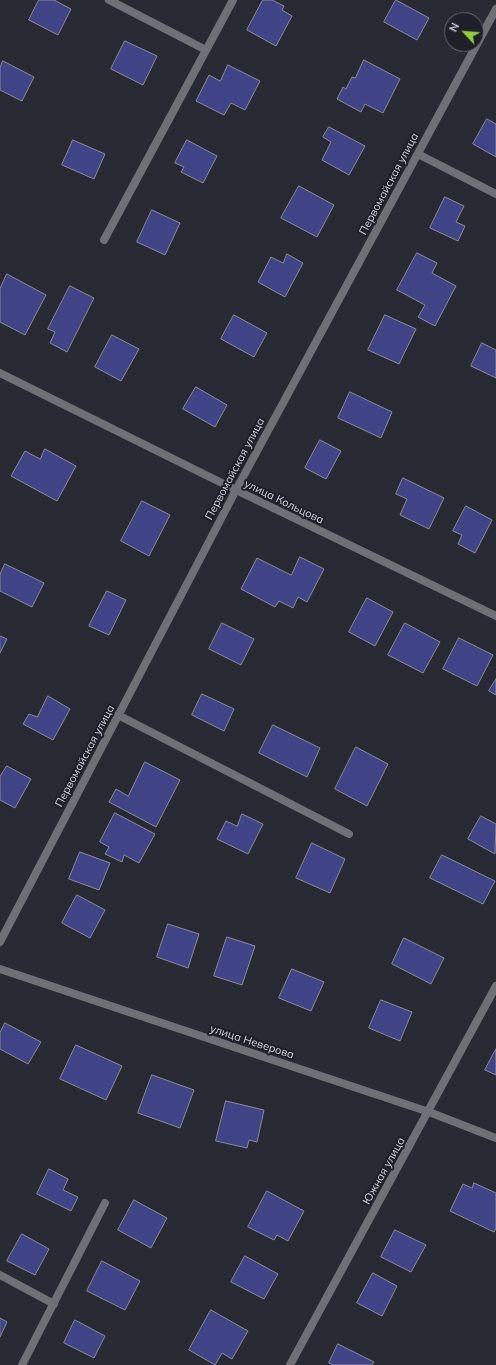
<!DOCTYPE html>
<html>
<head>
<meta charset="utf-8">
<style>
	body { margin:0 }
	#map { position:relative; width:496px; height:1365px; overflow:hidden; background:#272933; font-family:Mulish,sans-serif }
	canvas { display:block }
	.north { position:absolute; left:444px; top:12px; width:40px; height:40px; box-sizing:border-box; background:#1e1f29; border:1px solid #676870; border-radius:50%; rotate:296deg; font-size:11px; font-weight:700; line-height:16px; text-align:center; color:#d4d5db }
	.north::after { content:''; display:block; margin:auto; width:14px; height:18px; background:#92cd3e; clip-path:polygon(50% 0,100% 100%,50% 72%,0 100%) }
</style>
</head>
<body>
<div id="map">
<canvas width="496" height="1365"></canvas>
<div class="north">N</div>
</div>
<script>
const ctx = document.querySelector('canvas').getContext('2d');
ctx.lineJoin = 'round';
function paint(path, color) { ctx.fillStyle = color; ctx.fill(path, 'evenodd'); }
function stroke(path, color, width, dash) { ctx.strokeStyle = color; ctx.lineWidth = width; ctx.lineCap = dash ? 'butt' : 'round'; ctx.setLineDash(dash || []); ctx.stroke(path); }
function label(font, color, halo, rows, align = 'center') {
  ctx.font = font + ' Mulish,sans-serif'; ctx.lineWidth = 4; ctx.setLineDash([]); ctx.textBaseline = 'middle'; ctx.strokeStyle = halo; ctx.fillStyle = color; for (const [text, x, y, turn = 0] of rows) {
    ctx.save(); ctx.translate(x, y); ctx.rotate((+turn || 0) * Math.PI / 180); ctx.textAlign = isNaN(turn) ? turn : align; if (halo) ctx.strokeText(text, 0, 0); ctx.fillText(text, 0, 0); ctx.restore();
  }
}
const building = new Path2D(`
	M 39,0 L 54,0 L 71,9 L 58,35 L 29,20 Z
	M 263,0 L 272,0 L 284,6 L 282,10 L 292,16 L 276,46 L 247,30 Z
	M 396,0 L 429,18 L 417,40 L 384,22 Z
	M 125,41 L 157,56 L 143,85 L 111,69 Z
	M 364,60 L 400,79 L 383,113 L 365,104 L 361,112 L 337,99 L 343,87 L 346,89 L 352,77 L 355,78 Z
	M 3,61 L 34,77 L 22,101 L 0,90 L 0,68 Z
	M 228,65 L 260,81 L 245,110 L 231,103 L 224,115 L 196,101 L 209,75 L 220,81 Z
	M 487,119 L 496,124 L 496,157 L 473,144 Z
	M 329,127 L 365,146 L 349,175 L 322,160 L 331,142 L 323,137 Z
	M 73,140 L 105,154 L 94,179 L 62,165 Z
	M 187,140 L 217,156 L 203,183 L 181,172 L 184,167 L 175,163 Z
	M 299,186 L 334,205 L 317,237 L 281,218 Z
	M 445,197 L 464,206 L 456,222 L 465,226 L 458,241 L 430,228 Z
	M 152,210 L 180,223 L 165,255 L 137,242 Z
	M 417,253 L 437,263 L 432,273 L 456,286 L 435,326 L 418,317 L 425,305 L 397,290 Z
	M 287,254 L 303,263 L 285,297 L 258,282 L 271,257 L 283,263 Z
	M 7,274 L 46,295 L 25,335 L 0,322 L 0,289 Z
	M 70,286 L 94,298 L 67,352 L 50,343 L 55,332 L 48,329 Z
	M 234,315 L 267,333 L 254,357 L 221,339 Z
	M 385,315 L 416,329 L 399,364 L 368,350 Z
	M 112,335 L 139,349 L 121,381 L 95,367 Z
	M 482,343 L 496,350 L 496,378 L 471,366 Z
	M 196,387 L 227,405 L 215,427 L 183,409 Z
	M 350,392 L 392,412 L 381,438 L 338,418 Z
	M 320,440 L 341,451 L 326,479 L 305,468 Z
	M 45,449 L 76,466 L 57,501 L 11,476 L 25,451 L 40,459 Z
	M 403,478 L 444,498 L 429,529 L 400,515 L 407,499 L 396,494 Z
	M 142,501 L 170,515 L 149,556 L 121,541 Z
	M 466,506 L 492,520 L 475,553 L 458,544 L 462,535 L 453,531 Z
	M 300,557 L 324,569 L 307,602 L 298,597 L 293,608 L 279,601 L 275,607 L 241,589 L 257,558 L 291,575 Z
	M 5,564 L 44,583 L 32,607 L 0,591 L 0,575 Z
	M 107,591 L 126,600 L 109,635 L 89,626 Z
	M 367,598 L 393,612 L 375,646 L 349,632 Z
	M 222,623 L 254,639 L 241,665 L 209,649 Z
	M 405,623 L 440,642 L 423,673 L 388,655 Z
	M 0,636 L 7,639 L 0,653 Z
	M 459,638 L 493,655 L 477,686 L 443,669 Z
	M 496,679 L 496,695 L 489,691 Z
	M 202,694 L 234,709 L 224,731 L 192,715 Z
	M 48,696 L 70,709 L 53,740 L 23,724 L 29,714 L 37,717 Z
	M 273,725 L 320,748 L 307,777 L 259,753 Z
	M 356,747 L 388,764 L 367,806 L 335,789 Z
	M 145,762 L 180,780 L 156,827 L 109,802 L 116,789 L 128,796 Z
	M 7,766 L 31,779 L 15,808 L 0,800 L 0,777 Z
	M 115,813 L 155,834 L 139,863 L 124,855 L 122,862 L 105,854 L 109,847 L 100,842 Z
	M 242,814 L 263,824 L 248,854 L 217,839 L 226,821 L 237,826 Z
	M 481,816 L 496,824 L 495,854 L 468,839 Z
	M 312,843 L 345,859 L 330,893 L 296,878 Z
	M 80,852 L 110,863 L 99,890 L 69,879 Z
	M 442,855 L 495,881 L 483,904 L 430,878 Z
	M 77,895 L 105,910 L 90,938 L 62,923 Z
	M 168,924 L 199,934 L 188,968 L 157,957 Z
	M 227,937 L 255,946 L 242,985 L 214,976 Z
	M 404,938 L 444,958 L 431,984 L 392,964 Z
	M 292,969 L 324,982 L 311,1011 L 279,998 Z
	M 381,1000 L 412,1012 L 400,1041 L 369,1028 Z
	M 5,1023 L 41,1042 L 28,1064 L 0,1049 L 0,1033 Z
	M 76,1045 L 122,1066 L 106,1100 L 60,1079 Z
	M 496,1049 L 496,1075 L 485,1070 Z
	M 152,1075 L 194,1090 L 180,1128 L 138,1113 Z
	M 226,1101 L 264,1110 L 257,1142 L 249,1140 L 247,1148 L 216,1141 Z
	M 49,1169 L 68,1179 L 63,1190 L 78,1197 L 71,1211 L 37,1194 Z
	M 474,1183 L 496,1193 L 496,1228 L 494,1232 L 450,1211 L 463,1184 L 472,1188 Z
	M 267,1191 L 304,1211 L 288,1241 L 277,1235 L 274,1240 L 248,1227 Z
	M 134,1200 L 167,1218 L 151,1248 L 118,1230 Z
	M 395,1230 L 426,1245 L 411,1272 L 381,1257 Z
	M 22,1234 L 49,1249 L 35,1275 L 7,1261 Z
	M 245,1256 L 278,1274 L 264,1299 L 231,1282 Z
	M 102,1261 L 140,1281 L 125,1310 L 87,1291 Z
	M 373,1273 L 397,1286 L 382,1316 L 357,1303 Z
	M 211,1310 L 248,1331 L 232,1359 L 222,1353 L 215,1365 L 189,1350 Z
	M 0,1318 L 7,1322 L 0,1337 Z
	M 75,1320 L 105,1336 L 94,1358 L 64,1343 Z
	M 338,1344 L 374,1362 L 372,1365 L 333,1365 L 329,1363 Z`);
const service = new Path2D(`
	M 109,0 L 206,50
	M 418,154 L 496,194
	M 104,240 L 233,0
	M 118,715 L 349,834
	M 0,1275 L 54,1304
	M 22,1365 L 105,1203`);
const minor = new Path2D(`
	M 0,373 L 236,490 L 496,616
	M 0,942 L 236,490 L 496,9
	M 0,969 L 429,1112 L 496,1138
	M 290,1365 L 496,986`);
const streetNames = [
	["Первомайская улица",389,184,-62],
	["Первомайская улица",235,469,-62],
	["улица Кольцова",284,502,26],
	["Первомайская улица",85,756,-62],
	["улица Неверова",252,1042,18],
	["Южная улица",384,1171,-61]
];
paint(building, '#414387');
stroke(building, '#8a8c98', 1);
stroke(service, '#6f7076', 8);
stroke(minor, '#6f7076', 8);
label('11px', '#d4d5db', '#1e1f29', streetNames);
</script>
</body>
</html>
